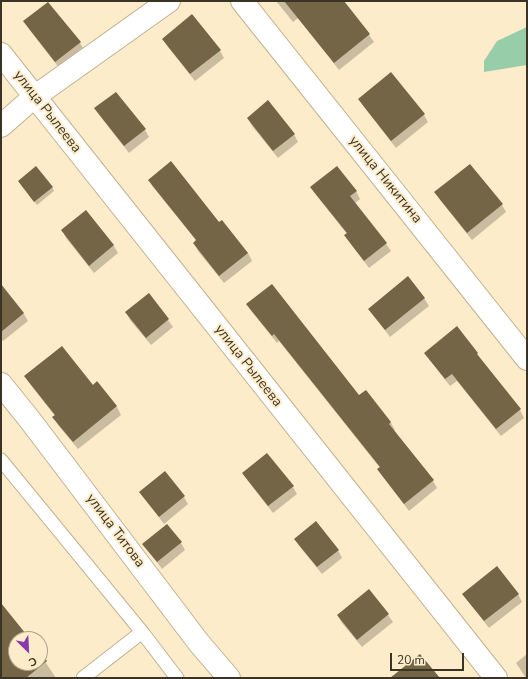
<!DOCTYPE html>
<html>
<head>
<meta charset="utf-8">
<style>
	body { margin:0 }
	#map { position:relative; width:528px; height:679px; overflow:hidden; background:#fdecc9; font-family:"Nunito Sans",sans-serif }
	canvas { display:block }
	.frame { position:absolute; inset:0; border:2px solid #3a3426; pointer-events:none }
	.north { position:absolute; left:8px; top:631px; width:40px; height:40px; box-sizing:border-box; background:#fdecc9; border:1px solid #afa288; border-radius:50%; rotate:156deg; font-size:11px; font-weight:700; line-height:16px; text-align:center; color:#3a3426 }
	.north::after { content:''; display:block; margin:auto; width:14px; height:18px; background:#8b3aaa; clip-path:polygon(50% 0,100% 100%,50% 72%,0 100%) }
	.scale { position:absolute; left:390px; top:653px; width:74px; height:18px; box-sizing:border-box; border:2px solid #3a3426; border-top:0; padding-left:5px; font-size:12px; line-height:14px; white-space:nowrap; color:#3a3426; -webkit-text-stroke:3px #fdecc9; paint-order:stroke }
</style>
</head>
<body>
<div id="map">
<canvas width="528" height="679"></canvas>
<div class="frame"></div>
<div class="north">С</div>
<div class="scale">20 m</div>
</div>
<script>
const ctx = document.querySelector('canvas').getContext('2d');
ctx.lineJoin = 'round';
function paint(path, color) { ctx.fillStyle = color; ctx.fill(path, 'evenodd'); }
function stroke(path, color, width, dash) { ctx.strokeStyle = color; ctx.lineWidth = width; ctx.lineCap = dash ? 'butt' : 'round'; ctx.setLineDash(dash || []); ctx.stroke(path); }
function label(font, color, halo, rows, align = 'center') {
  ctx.font = font + ' "Nunito Sans",sans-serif'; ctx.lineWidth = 4; ctx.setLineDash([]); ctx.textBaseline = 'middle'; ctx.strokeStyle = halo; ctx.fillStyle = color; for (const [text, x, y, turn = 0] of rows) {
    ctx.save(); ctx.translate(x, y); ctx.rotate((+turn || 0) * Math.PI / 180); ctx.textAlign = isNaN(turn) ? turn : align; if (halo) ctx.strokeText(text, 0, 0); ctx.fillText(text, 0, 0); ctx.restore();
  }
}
const green = new Path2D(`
	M 527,27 L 527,65 L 484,72 L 484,61 L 497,41 Z`);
const shadow = new Path2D(`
	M 276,1 L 342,1 L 369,35 L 374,42 L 339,70 L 298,18 L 293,22 Z
	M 48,3 L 80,43 L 84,50 L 60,69 L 29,29 L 24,22 Z
	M 163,39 L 220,51 L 224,58 L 195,81 L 168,47 Z
	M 391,74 L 424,115 L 428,122 L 396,148 L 364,107 L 359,99 Z
	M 95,109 L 145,130 L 149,137 L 129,153 L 100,116 Z
	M 248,119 L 294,134 L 298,142 L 278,158 L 252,126 Z
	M 149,180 L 219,223 L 248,253 L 252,261 L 224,283 L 198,251 L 194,243 L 197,241 L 153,187 Z
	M 21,185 L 52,187 L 54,191 L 37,205 Z
	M 311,188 L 356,191 L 360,199 L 354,204 L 386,244 L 391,251 L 369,268 L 350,243 L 345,236 L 347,234 L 316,195 Z
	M 436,193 L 502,205 L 506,212 L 472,240 L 440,200 Z
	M 86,211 L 114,246 L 118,253 L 94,273 L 66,238 L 62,230 Z
	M 4,289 L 24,314 L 28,321 L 3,341 L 1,339 L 1,291 Z
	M 149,295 L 168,320 L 173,327 L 151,345 L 130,320 L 126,312 Z
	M 424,298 L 429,306 L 390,337 L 369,309 Z
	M 247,305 L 359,396 L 365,391 L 391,423 L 395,430 L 394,431 L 433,481 L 437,488 L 409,511 L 383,477 L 378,470 L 380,468 L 279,341 L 277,343 L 252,312 Z
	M 457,328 L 477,354 L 481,362 L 520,410 L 524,418 L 501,436 L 457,381 L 450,386 L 430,360 L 426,353 Z
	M 25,376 L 92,386 L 97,382 L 117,407 L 121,415 L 78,449 L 58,425 L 54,417 L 55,416 L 30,384 Z
	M 243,473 L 293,487 L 297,494 L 273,513 L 248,481 Z
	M 140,492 L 184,497 L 188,504 L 164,524 Z
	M 295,539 L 338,550 L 342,558 L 322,574 L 300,547 Z
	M 181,543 L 185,550 L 162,569 L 144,544 Z
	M 369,591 L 388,615 L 393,622 L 362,647 L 342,623 L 338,616 Z
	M 463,594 L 518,594 L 522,602 L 489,628 L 468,601 Z
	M 1,604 L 28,639 L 16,639 L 16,663 L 40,663 L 40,654 L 56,678 L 1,678 Z
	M 527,654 L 527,678 L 526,678 L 516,663 Z`);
const building = new Path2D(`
	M 284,1 L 344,1 L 370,34 L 334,63 Z
	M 48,2 L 81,42 L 55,62 L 23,21 Z
	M 192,14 L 221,50 L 190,74 L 162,39 Z
	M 391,72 L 425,114 L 391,141 L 358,99 Z
	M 116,92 L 146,129 L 124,146 L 94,108 Z
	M 268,100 L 295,134 L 273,151 L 247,118 Z
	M 171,161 L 219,222 L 222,220 L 248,253 L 219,276 L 193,243 L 196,240 L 148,180 Z
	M 470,164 L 503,204 L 467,233 L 434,192 Z
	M 36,166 L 53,187 L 34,202 L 18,181 Z
	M 337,166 L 357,191 L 350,196 L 387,243 L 364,261 L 344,235 L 347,233 L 310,187 Z
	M 86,210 L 114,245 L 89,266 L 61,230 Z
	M 408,276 L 425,298 L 385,330 L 368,309 Z
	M 1,284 L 24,313 L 1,332 Z
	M 272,284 L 359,395 L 366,390 L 391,422 L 389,424 L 434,480 L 404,504 L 377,469 L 380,467 L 325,398 L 274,334 L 272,336 L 246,304 Z
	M 149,293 L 169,319 L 146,338 L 125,312 Z
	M 457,326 L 478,353 L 477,354 L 521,409 L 496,429 L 452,374 L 445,379 L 424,353 Z
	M 62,346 L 93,385 L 97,381 L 117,406 L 73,442 L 52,417 L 55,415 L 24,376 Z
	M 267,453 L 294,486 L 268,506 L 242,473 Z
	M 165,471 L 185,496 L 159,517 L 139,492 Z
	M 316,521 L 339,550 L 317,567 L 294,539 Z
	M 167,524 L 182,542 L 157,562 L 142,544 Z
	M 497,566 L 519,594 L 484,621 L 462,594 Z
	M 369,589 L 389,614 L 357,640 L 337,615 Z
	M 1,603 L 30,639 L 16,639 L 16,663 L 40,663 L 40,652 L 47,661 L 26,678 L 1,678 Z
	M 420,654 L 440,678 L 390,678 Z`);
const lane = new Path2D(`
	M 1,460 L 142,632 L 177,678
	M 83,678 L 142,632`);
const street = new Path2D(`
	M 242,1 L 527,359
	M 1,54 L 496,678
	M 1,126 L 34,97 L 169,1
	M 1,384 L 30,420 L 199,643 L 229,678`);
const streetNames = [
	["улица Рылеева",47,112,52],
	["улица Никитина",385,180,51],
	["улица Рылеева",248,366,52],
	["улица Титова",115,531,53]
];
paint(green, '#98cdaa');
paint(shadow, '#0003');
paint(building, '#736546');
stroke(lane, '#c1b291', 15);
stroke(street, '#c1b291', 24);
stroke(lane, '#fff', 13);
stroke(street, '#fff', 22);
label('14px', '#3a3426', '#fdecc9', streetNames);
</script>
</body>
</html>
